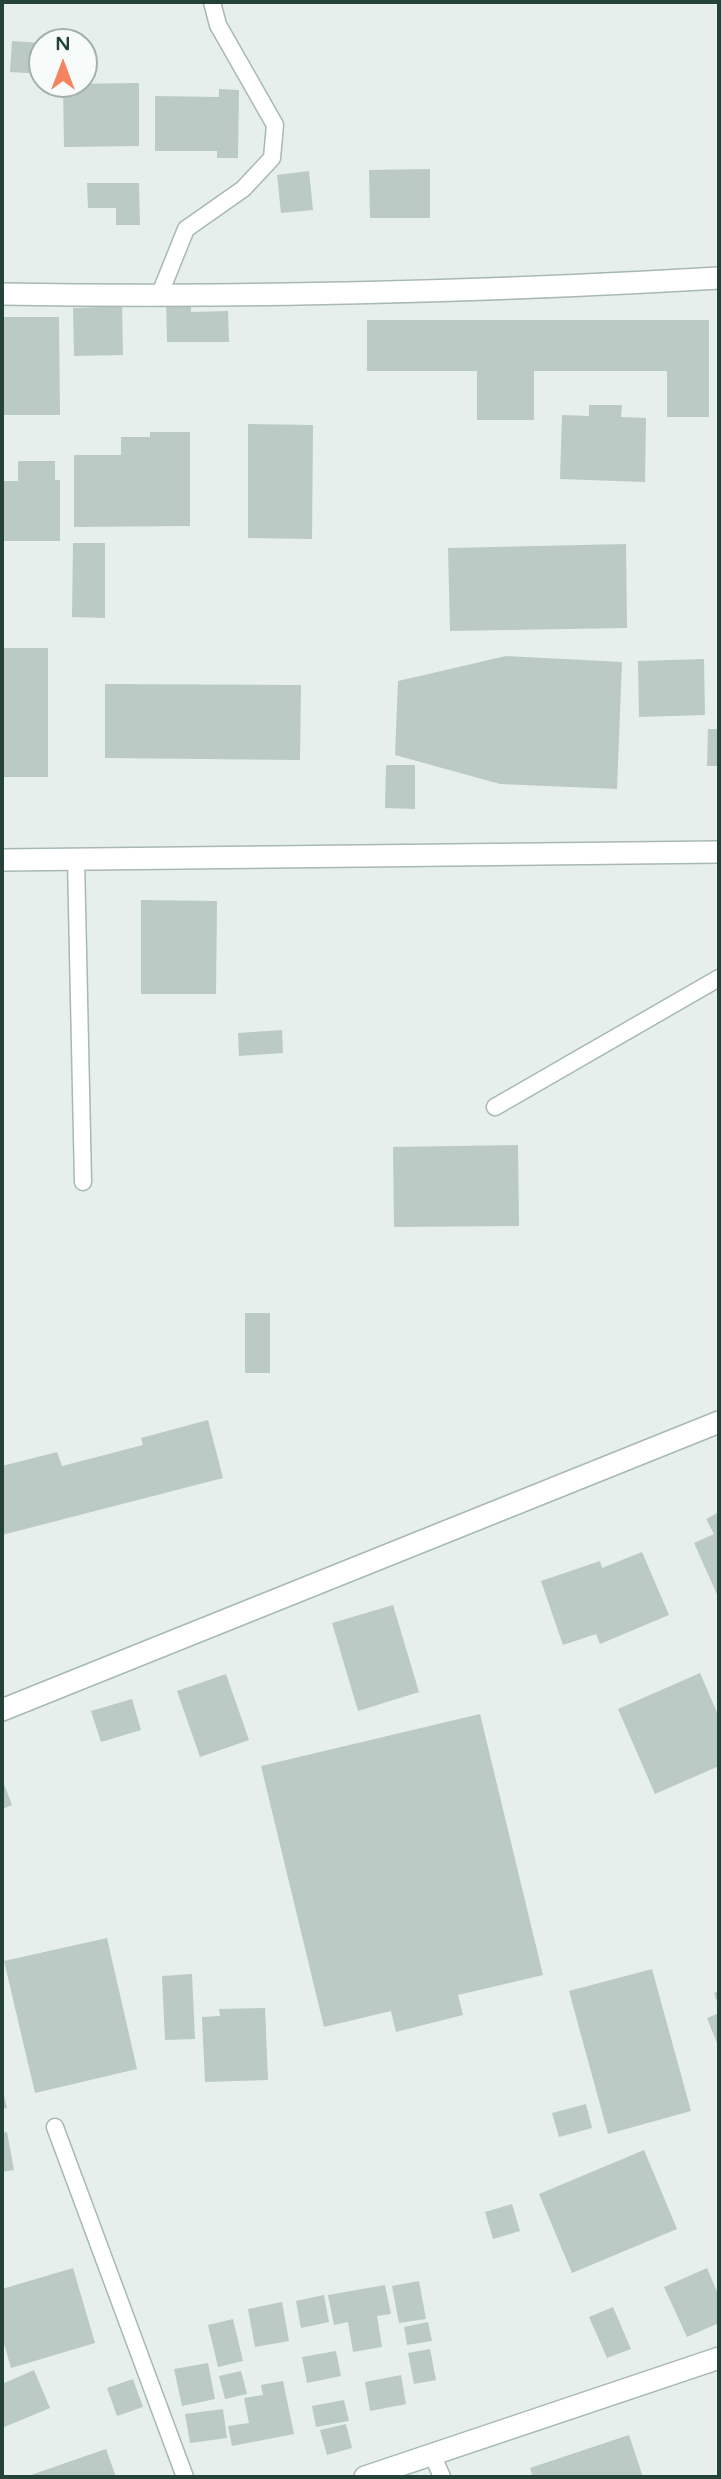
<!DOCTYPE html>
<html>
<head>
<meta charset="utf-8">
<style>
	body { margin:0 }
	#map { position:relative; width:721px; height:2479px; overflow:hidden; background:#e6efeb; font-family:"Varela Round",sans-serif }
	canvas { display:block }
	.frame { position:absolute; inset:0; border:4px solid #24423a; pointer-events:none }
	.north { position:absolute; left:28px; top:28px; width:70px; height:70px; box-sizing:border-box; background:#f7fbf9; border:2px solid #a3b1ad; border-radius:50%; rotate:0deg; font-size:19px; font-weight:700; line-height:28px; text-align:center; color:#24423a }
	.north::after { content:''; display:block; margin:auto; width:24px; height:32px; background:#f4845f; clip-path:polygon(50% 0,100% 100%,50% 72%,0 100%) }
</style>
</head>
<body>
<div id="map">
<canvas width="721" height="2479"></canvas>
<div class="frame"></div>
<div class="north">N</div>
</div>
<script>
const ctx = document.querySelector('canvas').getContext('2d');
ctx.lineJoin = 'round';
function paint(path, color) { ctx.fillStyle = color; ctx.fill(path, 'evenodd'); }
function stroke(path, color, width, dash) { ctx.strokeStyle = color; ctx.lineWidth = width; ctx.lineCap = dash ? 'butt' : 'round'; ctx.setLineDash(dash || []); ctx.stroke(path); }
const building = new Path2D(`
	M 12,41 L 42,43 L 42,74 L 10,72 Z
	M 139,83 L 139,146 L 64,147 L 63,84 Z
	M 219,89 L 239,90 L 238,158 L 217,158 L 217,151 L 155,151 L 155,96 L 219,97 Z
	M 430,169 L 430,218 L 370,218 L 369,170 Z
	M 309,171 L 313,210 L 281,213 L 277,175 Z
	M 87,183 L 139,183 L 140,225 L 116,225 L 116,208 L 88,208 Z
	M 191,299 L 191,312 L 228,311 L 229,342 L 167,342 L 166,300 Z
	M 100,302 L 122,302 L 123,355 L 74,356 L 73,308 L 100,307 Z
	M 2,317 L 59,317 L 60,415 L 2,415 Z
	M 367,320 L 709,320 L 709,417 L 667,417 L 667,371 L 534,371 L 534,420 L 477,420 L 477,371 L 367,371 Z
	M 589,405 L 622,405 L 621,417 L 646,418 L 645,482 L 560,479 L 562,415 L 589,416 Z
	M 248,424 L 313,425 L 312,539 L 248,538 Z
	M 150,432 L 190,432 L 190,526 L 74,527 L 74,455 L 121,455 L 121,437 L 150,437 Z
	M 18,461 L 55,461 L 55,480 L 60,480 L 60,541 L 2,541 L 2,481 L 18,481 Z
	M 73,543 L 105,543 L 105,618 L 72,617 Z
	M 626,544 L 627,628 L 450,631 L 448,548 Z
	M 2,648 L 48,648 L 48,777 L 2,777 Z
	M 506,656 L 622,662 L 617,789 L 500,784 L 395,755 L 398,681 Z
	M 704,659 L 705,715 L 639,717 L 638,661 Z
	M 105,684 L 301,685 L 300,760 L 105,758 Z
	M 708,729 L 719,729 L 719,766 L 707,766 Z
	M 386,765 L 415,765 L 415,809 L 385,808 Z
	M 141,900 L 217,901 L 216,994 L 141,994 Z
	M 282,1030 L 283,1053 L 239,1056 L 238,1033 Z
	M 518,1145 L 519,1226 L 394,1227 L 393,1147 Z
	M 245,1313 L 270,1313 L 270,1373 L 245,1373 Z
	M 208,1420 L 223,1478 L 2,1535 L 2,1466 L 57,1452 L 62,1466 L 143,1445 L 141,1438 Z
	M 719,1512 L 719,1599 L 694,1543 L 714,1534 L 706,1519 Z
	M 642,1552 L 669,1615 L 600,1644 L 596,1634 L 563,1645 L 541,1581 L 600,1561 L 602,1568 Z
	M 393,1605 L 419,1692 L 358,1711 L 332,1623 Z
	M 700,1673 L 719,1717 L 719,1766 L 655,1794 L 618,1709 Z
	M 226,1674 L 249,1740 L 200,1757 L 177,1691 Z
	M 132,1699 L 141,1730 L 101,1742 L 91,1711 Z
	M 480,1714 L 543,1975 L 458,1995 L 463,2015 L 396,2032 L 391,2011 L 324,2027 L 261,1766 Z
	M 2,1779 L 12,1805 L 2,1809 Z
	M 107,1938 L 137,2069 L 35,2093 L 4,1961 Z
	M 652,1969 L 691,2111 L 608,2134 L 569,1991 Z
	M 192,1974 L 195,2039 L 165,2040 L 162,1976 Z
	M 719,1991 L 719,2007 L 714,1993 Z
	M 265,2008 L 268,2080 L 205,2082 L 202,2017 L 220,2016 L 219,2009 Z
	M 719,2013 L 719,2048 L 707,2018 Z
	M 3,2091 L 7,2108 L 2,2109 L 2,2092 Z
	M 586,2104 L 592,2128 L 559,2137 L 552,2113 Z
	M 7,2132 L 14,2170 L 2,2172 L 2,2133 Z
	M 644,2150 L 677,2229 L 572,2273 L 539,2194 Z
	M 512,2204 L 520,2231 L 493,2239 L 485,2212 Z
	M 73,2268 L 95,2343 L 11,2368 L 2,2337 L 2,2289 Z
	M 707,2268 L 719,2296 L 719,2323 L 687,2337 L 664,2287 Z
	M 419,2281 L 426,2319 L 399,2323 L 392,2286 Z
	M 385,2285 L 391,2314 L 377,2316 L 382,2347 L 353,2352 L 348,2322 L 334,2325 L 328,2295 Z
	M 324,2295 L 329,2322 L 301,2328 L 296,2301 Z
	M 282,2302 L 289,2341 L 255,2347 L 248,2309 Z
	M 613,2307 L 631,2349 L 607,2358 L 589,2317 Z
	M 233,2319 L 243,2361 L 218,2367 L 208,2325 Z
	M 428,2322 L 432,2341 L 407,2345 L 404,2327 Z
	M 430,2349 L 436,2380 L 414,2384 L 408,2353 Z
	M 336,2351 L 341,2376 L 307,2383 L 302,2357 Z
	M 208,2363 L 215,2399 L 182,2406 L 174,2369 Z
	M 34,2370 L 50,2408 L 2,2428 L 2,2384 Z
	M 241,2371 L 247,2394 L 225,2399 L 219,2376 Z
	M 401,2375 L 406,2404 L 370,2411 L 365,2382 Z
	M 133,2379 L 143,2407 L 117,2416 L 107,2388 Z
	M 283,2381 L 294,2434 L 232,2446 L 228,2426 L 249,2423 L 244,2398 L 263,2395 L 261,2385 Z
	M 344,2400 L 349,2421 L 316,2427 L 312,2406 Z
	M 223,2409 L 227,2438 L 190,2443 L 185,2414 Z
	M 346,2424 L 352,2448 L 327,2455 L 320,2430 Z
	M 629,2435 L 643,2477 L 533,2477 L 530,2468 Z
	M 106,2449 L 116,2477 L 25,2477 Z`);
const lane = new Path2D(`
	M 159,296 L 186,229 L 243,189 L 272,158 L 275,125 L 218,25 L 212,2
	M 76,860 L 83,1182
	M 495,1107 L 719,978
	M 55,2127 L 185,2477
	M 433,2456 L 442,2477`);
const street = new Path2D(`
	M 2,294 C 241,298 480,292 719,278
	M 2,860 L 719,852
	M 2,1710 L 719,1422
	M 365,2477 L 719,2358`);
paint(building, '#bbcac4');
stroke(lane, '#a8b8b2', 19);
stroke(street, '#a8b8b2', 24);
stroke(lane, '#fff', 16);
stroke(street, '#fff', 21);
</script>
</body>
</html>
